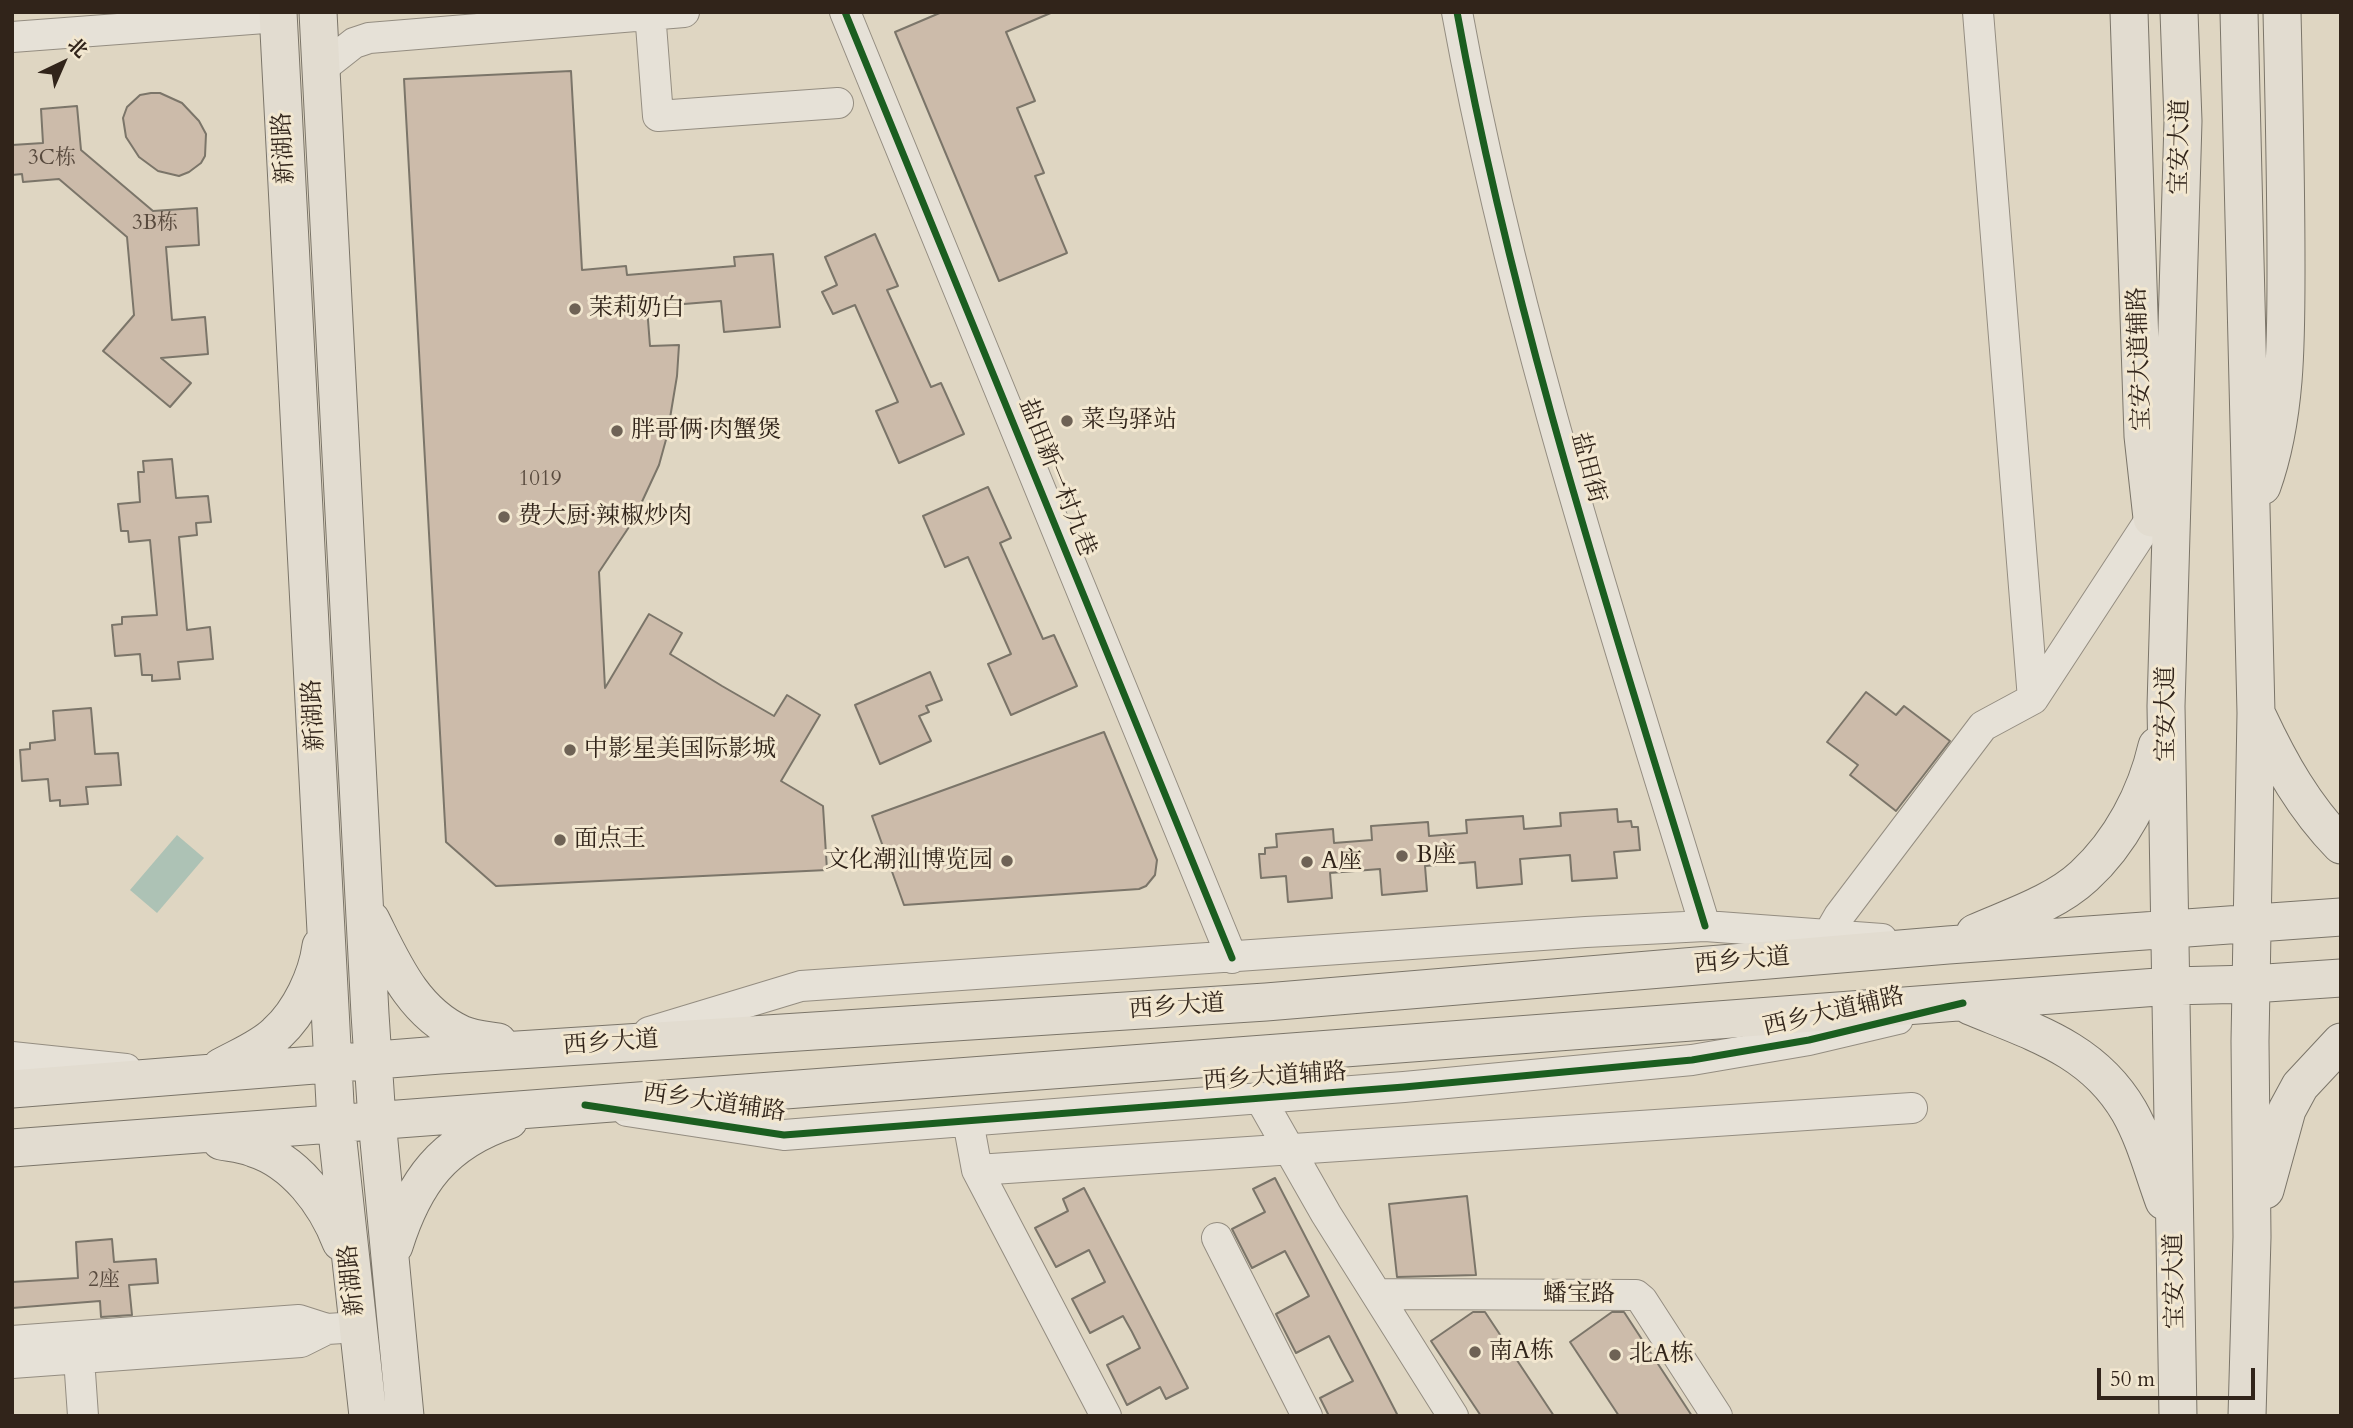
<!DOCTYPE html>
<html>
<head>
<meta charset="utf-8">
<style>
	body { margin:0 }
	#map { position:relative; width:2353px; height:1428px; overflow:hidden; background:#dfd6c2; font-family:Cardo,"Noto Serif SC",serif }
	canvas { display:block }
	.frame { position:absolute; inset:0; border:14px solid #31241a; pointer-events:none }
	.north { position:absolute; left:28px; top:28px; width:70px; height:70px; -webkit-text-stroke:5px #f2e7d0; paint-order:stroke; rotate:44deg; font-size:19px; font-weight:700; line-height:28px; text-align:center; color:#31241a }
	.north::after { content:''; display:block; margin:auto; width:24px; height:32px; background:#31241a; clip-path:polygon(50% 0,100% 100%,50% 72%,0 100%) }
	.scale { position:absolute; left:2097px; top:1368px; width:158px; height:32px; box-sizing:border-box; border:4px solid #31241a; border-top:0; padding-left:9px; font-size:21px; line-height:24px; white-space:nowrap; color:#31241a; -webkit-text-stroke:5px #f2e7d0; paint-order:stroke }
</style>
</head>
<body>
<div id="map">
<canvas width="2353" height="1428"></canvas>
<div class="frame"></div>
<div class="north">北</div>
<div class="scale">50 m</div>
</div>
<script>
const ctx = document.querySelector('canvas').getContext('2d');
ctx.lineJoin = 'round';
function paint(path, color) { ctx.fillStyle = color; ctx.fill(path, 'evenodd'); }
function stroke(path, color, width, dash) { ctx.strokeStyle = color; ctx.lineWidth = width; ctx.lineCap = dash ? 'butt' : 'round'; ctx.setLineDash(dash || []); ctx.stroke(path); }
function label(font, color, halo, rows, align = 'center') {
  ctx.font = font + ' Cardo,"Noto Serif SC",serif'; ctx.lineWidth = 6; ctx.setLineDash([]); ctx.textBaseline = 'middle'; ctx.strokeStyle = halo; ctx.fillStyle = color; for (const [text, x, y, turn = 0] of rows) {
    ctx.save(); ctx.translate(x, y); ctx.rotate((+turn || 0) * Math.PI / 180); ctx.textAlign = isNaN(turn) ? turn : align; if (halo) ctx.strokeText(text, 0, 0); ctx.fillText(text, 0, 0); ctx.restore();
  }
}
const water = new Path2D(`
	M 177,835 L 204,858 L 157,913 L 130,890 Z`);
const building = new Path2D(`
	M 942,12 L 1053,12 L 1006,32 L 1035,101 L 1017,108 L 1044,173 L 1035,176 L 1067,253 L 999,281 L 895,32 Z
	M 571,71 L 582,270 L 626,266 L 627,275 L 735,266 L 734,257 L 773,254 L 780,327 L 724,332 L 721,301 L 647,307 L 650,346 L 679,345 L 677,376 L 667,436 L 659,465 L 633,521 L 599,572 L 605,688 L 649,614 L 682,633 L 670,654 L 722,686 L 774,716 L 787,695 L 820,715 L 781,781 L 823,806 L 827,870 L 496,886 L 446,842 L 404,79 Z
	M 151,93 L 160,93 L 182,103 L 199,121 L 206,134 L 205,156 L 201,163 L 189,172 L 179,176 L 158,171 L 139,157 L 126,137 L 123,118 L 127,107 L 140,95 Z
	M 77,106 L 81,150 L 153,211 L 197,208 L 199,245 L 166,247 L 172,320 L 205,317 L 208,354 L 161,358 L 191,383 L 170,407 L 103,351 L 134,315 L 127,237 L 59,179 L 23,182 L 22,174 L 12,175 L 12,145 L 43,143 L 41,109 Z
	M 875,234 L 898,286 L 887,290 L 931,387 L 941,383 L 964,434 L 899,463 L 876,411 L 898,402 L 870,339 L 855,305 L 833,314 L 822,292 L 837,285 L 825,257 Z
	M 172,459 L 176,498 L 208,496 L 211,522 L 196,523 L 197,535 L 179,537 L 187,630 L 210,627 L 213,659 L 178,662 L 180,679 L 152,681 L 152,675 L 142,675 L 140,654 L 115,656 L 112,625 L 122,624 L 122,617 L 157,615 L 150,540 L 129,542 L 128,531 L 121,531 L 118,504 L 140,502 L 138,472 L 144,472 L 143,461 Z
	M 988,487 L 1011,538 L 1000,543 L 1043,639 L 1054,635 L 1077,686 L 1011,715 L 988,664 L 1011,654 L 968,557 L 945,567 L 923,516 Z
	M 930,672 L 942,700 L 926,706 L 929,712 L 919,716 L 931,741 L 880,764 L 855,705 Z
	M 1866,692 L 1896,715 L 1904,706 L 1950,741 L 1896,811 L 1850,775 L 1858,765 L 1827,742 Z
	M 91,708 L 95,754 L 118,753 L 121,785 L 86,787 L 88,804 L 60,806 L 60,800 L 50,801 L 48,779 L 22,781 L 20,750 L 30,749 L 30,743 L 55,740 L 53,711 Z
	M 1104,732 L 1157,860 L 1155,875 L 1146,886 L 1139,889 L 904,905 L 872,816 Z
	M 1617,809 L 1618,822 L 1631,821 L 1632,827 L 1638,827 L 1640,850 L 1614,852 L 1617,878 L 1572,881 L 1570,855 L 1520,859 L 1522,884 L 1477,888 L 1475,862 L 1425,866 L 1427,891 L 1382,895 L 1380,869 L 1330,873 L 1332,898 L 1288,902 L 1286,876 L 1261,878 L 1259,854 L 1265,854 L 1265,848 L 1277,847 L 1276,834 L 1333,829 L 1334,843 L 1372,840 L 1371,826 L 1428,822 L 1429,836 L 1467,833 L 1466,820 L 1523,816 L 1524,829 L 1561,826 L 1560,813 Z
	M 1275,1178 L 1319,1263 L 1398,1416 L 1329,1416 L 1320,1398 L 1353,1381 L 1341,1359 L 1329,1336 L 1296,1353 L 1276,1314 L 1309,1296 L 1285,1251 L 1252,1268 L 1232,1229 L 1265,1212 L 1253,1189 Z
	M 1084,1188 L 1188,1388 L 1166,1399 L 1160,1387 L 1127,1405 L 1107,1365 L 1140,1348 L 1132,1332 L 1123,1316 L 1090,1333 L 1072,1299 L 1105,1282 L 1089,1250 L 1056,1267 L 1035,1228 L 1068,1211 L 1063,1199 Z
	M 1467,1196 L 1476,1275 L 1397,1277 L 1389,1204 Z
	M 112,1239 L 114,1262 L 156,1259 L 158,1283 L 129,1285 L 132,1315 L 101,1317 L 100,1301 L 12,1308 L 12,1282 L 78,1278 L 76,1242 Z
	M 1473,1312 L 1485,1312 L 1554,1416 L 1481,1416 L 1431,1341 Z
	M 1612,1312 L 1624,1312 L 1692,1416 L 1619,1416 L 1570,1342 Z`);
const minor = new Path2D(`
	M 650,12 L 658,116 L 838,103
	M 845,12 L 1232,958
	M 1457,12 C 1514,323 1613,625 1705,926
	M 1978,12 L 2033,699
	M 12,37 L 278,17
	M 321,69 L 354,43 L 369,38 L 684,12
	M 1825,951 L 1828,935 L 1839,916 L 1983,726 L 2033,699 L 2152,517
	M 649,1032 L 801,986 L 1586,932 L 1705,926 L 1882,939
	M 12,1057 L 126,1069
	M 1260,1098 L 1326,1214 L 1453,1416
	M 627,1111 L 784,1135 L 1404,1087 L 1692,1060 L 1809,1040 L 1898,1019
	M 968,1121 L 977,1170 L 1106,1416
	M 977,1170 L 1912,1108
	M 1217,1238 L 1307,1416
	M 1377,1294 L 1636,1295 L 1642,1300 L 1717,1416
	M 12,1341 L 299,1320 L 327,1329 L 358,1327
	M 79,1358 L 83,1416
	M 12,1363 L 301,1342 L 327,1329`);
const major = new Path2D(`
	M 278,12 L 336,1123 L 368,1416
	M 318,12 L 370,1014 L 377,1120 L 405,1416
	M 2129,12 L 2143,436 L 2152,518
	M 2239,12 L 2256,713 L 2250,1041 L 2252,1237 L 2247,1416
	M 2262,486 C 2287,416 2286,337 2286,264 C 2286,180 2284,96 2282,12
	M 2258,717 C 2280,764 2304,807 2341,845
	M 371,920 C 393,964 413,1012 461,1034 C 472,1039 486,1040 498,1042
	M 1975,933 C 2011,917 2055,903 2084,876 C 2121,842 2146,794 2157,746
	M 1970,1006 C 2033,1032 2093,1049 2129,1111 C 2145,1139 2153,1171 2164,1201
	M 221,1067 C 239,1057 262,1048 277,1033 C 300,1012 317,976 321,946
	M 12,1089 L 440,1055 L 1266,1002 L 1948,945 L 2341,917
	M 221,1141 C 231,1143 243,1144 253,1148 C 295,1161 326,1203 341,1242
	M 12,1148 L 2171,986 L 2252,984 L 2341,978
	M 2265,1190 L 2287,1110 L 2300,1086 L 2341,1042
	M 394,1246 C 414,1182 443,1142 509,1120
	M 2178,1416 L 2166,706 L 2183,121 L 2179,12`);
const cycleway = new Path2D(`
	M 845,12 L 1232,958
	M 1457,12 C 1514,323 1613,625 1705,926
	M 585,1105 L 784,1135 L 1404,1087 L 1692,1060 L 1809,1040 L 1963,1003`);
const markers = [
	[575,309,7,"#6e6255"],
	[1067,421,7,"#6e6255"],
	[617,431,7,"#6e6255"],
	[504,517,7,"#6e6255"],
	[570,750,7,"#6e6255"],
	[560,840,7,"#6e6255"],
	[1402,856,7,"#6e6255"],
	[1007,861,7,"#6e6255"],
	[1307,862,7,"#6e6255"],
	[1475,1352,7,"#6e6255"],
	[1615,1355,7,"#6e6255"]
];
const numberNames = [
	["3C栋",52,159],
	["3B栋",155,224],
	["1019",540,480],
	["2座",104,1281]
];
const streetNames = [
	["宝安大道",2181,147,-89],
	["新湖路",285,148,-93],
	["宝安大道辅路",2141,359,-92],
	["盐田街",1587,468,75],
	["盐田新一村九巷",1056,478,68],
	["宝安大道",2167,714,-90],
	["新湖路",315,715,-93],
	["西乡大道",1742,962,-5],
	["西乡大道",1177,1008,-4],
	["西乡大道辅路",1834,1013,-13],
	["西乡大道",611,1044,-4],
	["西乡大道辅路",1275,1078,-4],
	["西乡大道辅路",714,1104,8],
	["新湖路",353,1280,-96],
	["宝安大道",2176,1281,-91],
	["蟠宝路",1579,1295]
];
const poiNames = [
	["茉莉奶白",589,309],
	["菜鸟驿站",1081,421],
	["胖哥俩·肉蟹煲",631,431],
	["费大厨·辣椒炒肉",518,517],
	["中影星美国际影城",584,750],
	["面点王",574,840],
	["B座",1416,856],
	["文化潮汕博览园",993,861,"right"],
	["A座",1321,862],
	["南A栋",1489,1352],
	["北A栋",1629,1355]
];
paint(water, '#adc2b5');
paint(building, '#cba');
stroke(building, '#7b7569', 2);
stroke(minor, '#948d81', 32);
stroke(major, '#7b7569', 39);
stroke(minor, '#e6e1d7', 30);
stroke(major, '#e2dcd0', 37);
stroke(cycleway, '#1b5e20', 7);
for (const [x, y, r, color] of markers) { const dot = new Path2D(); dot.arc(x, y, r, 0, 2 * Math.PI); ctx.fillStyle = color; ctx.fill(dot); stroke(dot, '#f2e7d0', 2.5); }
label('21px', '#584a3e', null, numberNames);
label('24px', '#31241a', '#f2e7d0', streetNames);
label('24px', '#31241a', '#f2e7d0', poiNames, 'left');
</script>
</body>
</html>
